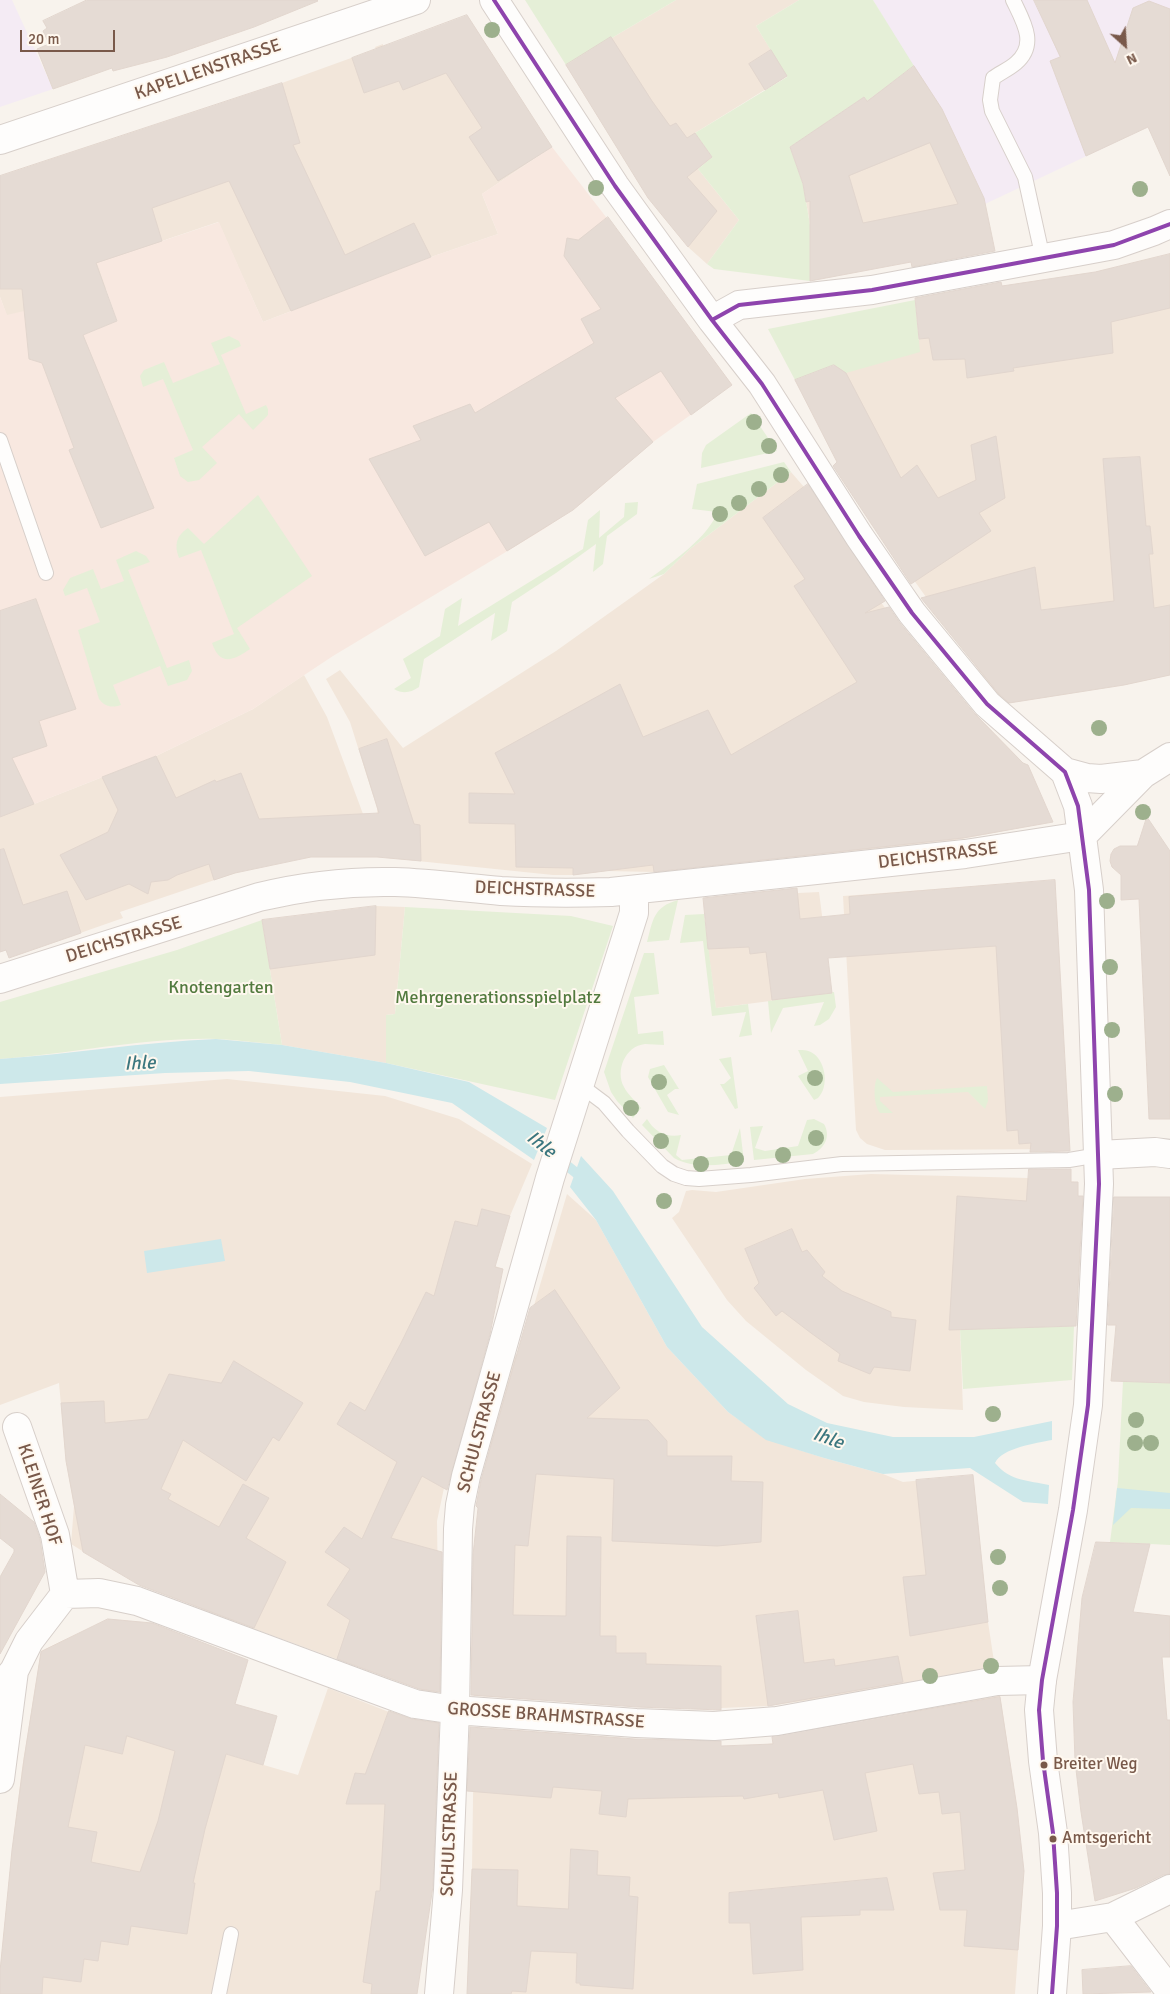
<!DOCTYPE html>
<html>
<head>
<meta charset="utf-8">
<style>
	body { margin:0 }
	#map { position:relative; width:1170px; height:1994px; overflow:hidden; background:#f8f3ed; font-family:Signika,sans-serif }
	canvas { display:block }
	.north { position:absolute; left:1100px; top:20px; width:50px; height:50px; -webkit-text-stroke:4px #fff8ef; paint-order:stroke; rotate:154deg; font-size:14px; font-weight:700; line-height:20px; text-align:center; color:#79594a }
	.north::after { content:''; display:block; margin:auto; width:18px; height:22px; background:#79594a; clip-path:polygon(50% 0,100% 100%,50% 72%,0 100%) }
	.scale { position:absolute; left:20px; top:30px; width:95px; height:22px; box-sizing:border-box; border:2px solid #79594a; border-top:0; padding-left:6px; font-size:15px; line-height:18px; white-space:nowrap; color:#79594a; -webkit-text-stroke:4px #fff8ef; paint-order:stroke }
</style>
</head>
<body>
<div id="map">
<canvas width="1170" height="1994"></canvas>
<div class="north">N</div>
<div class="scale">20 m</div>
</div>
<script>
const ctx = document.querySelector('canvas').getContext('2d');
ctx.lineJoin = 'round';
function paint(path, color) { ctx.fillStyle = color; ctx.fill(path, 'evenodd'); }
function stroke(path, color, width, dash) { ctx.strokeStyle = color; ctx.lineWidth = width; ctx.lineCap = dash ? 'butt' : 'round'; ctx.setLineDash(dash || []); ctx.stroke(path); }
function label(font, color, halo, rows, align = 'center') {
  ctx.font = font + ' Signika,sans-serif'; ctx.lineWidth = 4; ctx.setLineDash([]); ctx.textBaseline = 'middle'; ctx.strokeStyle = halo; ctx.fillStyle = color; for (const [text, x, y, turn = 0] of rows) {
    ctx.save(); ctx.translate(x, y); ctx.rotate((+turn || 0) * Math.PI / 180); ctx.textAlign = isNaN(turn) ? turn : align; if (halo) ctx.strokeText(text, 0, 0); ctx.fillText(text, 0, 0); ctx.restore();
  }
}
const residential = new Path2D(`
	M 676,0 L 799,0 L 756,26 L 787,76 L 695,133 L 712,157 L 698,169 L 739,220 L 707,264 L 688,247 L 648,198 L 566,65 Z
	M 470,20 L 552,147 L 482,194 L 498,234 L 431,257 L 263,322 L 218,222 L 162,241 L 105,289 L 117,321 L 83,335 L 7,316 L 0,297 L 0,176 L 282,83 L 376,49 L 375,47 L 383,44 L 383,46 Z
	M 914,66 L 971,169 L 984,200 L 994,246 L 810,281 L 810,225 L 803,184 L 790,147 L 864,97 L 867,101 Z
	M 1170,254 L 1170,675 L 1124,685 L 1003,704 L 890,547 L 837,462 L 795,380 L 834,365 L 919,339 L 982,289 L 1095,272 Z
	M 791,472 L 804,487 L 859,572 L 923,660 L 1023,763 L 1028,765 L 1049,814 L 1046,823 L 951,841 L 654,872 L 607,871 L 573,875 L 553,875 L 379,857 L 377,808 L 350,722 L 326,679 L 340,670 L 403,748 L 556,651 L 664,574 L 690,549 Z
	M 304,675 L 327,717 L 363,814 L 365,857 L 311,857 L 250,868 L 120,912 L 123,918 L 9,958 L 6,950 L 0,952 L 0,789 L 23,781 L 34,804 L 156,756 L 253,709 Z
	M 1055,880 L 1069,1149 L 885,1150 L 867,1144 L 860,1138 L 856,1130 L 843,896 Z
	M 819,892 L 832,993 L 716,1008 L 708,949 L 757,895 Z
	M 376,906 L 405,907 L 395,1014 L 386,1015 L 386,1063 L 282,1045 L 262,920 Z
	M 227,1079 L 385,1096 L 459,1119 L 532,1164 L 510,1216 L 495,1266 L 503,1269 L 462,1428 L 444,1488 L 437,1521 L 438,1595 L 441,1646 L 435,1695 L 208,1612 L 155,1590 L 115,1571 L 71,1544 L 74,1506 L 66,1461 L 59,1383 L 0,1405 L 0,1097 Z
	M 871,1174 L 1028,1178 L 1078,1182 L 1073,1280 L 960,1329 L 963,1410 L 904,1407 L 864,1402 L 843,1396 L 806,1370 L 746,1321 L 727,1300 L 672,1218 L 679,1212 L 686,1191 L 692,1190 L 716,1192 L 805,1179 Z
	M 567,1194 L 596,1220 L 667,1347 L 728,1412 L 766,1439 L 824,1458 L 883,1474 L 903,1482 L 973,1475 L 988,1622 L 995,1668 L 840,1696 L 768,1706 L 721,1708 L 474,1696 L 473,1617 L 482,1477 L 494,1428 L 515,1355 L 519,1356 Z
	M 108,1619 L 139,1622 L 226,1754 L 298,1775 L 328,1688 L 389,1712 L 439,1727 L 430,1902 L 417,1994 L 0,1994 L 0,1971 L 12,1850 L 22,1769 L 41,1651 Z
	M 1000,1695 L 1017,1808 L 1024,1871 L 1015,1994 L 467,1994 L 472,1869 L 474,1728 L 742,1748 L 812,1737 L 908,1717 L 907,1712 Z`);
const commercial = new Path2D(`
	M 552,147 L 643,265 L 732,385 L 653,442 L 581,504 L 544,529 L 333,656 L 253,709 L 156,756 L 34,804 L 23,781 L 0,789 L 0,297 L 7,315 L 24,311 L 25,318 L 83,335 L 117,321 L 97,263 L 219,222 L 263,322 L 431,257 L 498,234 L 482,194 Z`);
const education = new Path2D(`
	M 0,0 L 12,0 L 53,89 L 0,107 Z
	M 873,0 L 1170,0 L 1170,128 L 1148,127 L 985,204 L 964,154 Z`);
const green = new Path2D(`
	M 525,0 L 676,0 L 566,65 Z
	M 799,0 L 873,0 L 914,66 L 867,101 L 864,97 L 790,147 L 803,184 L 810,225 L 810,281 L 714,269 L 707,264 L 739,220 L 698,169 L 712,157 L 695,133 L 787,77 L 756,26 Z
	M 915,300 L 920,352 L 846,373 L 834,365 L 795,380 L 768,329 Z
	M 229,336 L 239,341 L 241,346 L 221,355 L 246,414 L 266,405 L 268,409 L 268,415 L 253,430 L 239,414 L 202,447 L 217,463 L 199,480 L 188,482 L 180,476 L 174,458 L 193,450 L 163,379 L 143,387 L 140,376 L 144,370 L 164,362 L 173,383 L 220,364 L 211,343 Z
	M 751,413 L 777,451 L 701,468 L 702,453 L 706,445 Z
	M 784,462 L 791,472 L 690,549 L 664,574 L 649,579 C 670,564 710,536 717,512 L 692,509 L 697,484 Z
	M 258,495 L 312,576 L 237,628 L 250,649 C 234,660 220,667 212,643 L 234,634 L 201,550 L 179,558 C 174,545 176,536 188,528 L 204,544 Z
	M 638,502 L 637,514 L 607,536 L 603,564 L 593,572 L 596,544 L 556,573 L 512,602 L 507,631 L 491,641 L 495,613 L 424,659 L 419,687 C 410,693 403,694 394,689 L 411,678 L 403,659 L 440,636 L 445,609 L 462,598 L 458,626 L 583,549 L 588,520 L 600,510 L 599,538 L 624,517 L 625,503 Z
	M 136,551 L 146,556 L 150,562 L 128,570 L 167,668 L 189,660 L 192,671 L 187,680 L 168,686 L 160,666 L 113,685 L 121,705 C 112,708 105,707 99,699 L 78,630 L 100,622 L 87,588 L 65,596 L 63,590 L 70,578 L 93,569 L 101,589 L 124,581 L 116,560 Z
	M 678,900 L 669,940 L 647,942 C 653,920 653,907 678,900 Z
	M 405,907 L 571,916 L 613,926 L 555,1100 L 386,1063 L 386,1015 L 395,1014 Z
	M 704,914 L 716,1008 L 748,1004 L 752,1035 L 739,1037 L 746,1012 L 712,1016 L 703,941 L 680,943 L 685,915 Z
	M 262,920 L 282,1045 C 260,1043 239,1040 217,1039 C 145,1037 72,1054 0,1059 L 0,1002 L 177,950 Z
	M 644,953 L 654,953 L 659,994 L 634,997 L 638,1034 L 663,1031 L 664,1045 C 658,1045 651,1044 645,1044 C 625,1046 615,1071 624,1087 C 628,1095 636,1101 641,1108 L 633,1118 L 617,1101 L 611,1092 L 604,1072 Z
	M 834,992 L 836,1007 L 829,1019 L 820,1025 L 814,1026 L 824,1002 L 783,1008 L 771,1033 L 768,1001 Z
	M 798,1050 C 804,1050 809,1050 814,1054 C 826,1063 829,1087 818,1098 L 814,1100 L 798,1076 L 808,1071 Z
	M 731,1057 L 738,1108 L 735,1109 L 720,1084 L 724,1084 L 731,1078 L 719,1059 Z
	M 664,1065 L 679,1089 L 675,1089 L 667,1095 L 679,1115 L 668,1112 L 648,1077 L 650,1069 Z
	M 877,1078 L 893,1092 L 987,1086 L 988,1101 L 985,1109 L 968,1092 L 880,1097 L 880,1101 L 893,1113 L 880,1113 C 874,1106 873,1086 877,1078 Z
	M 647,1119 C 654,1131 666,1138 681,1135 L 676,1155 L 682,1160 L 731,1155 L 740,1128 L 744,1162 C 721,1164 696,1170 674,1158 L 642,1125 Z
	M 814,1119 L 824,1124 C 831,1136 825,1148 813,1154 L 754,1160 L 750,1127 L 763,1126 L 755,1148 L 765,1151 L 798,1146 L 807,1120 Z
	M 1074,1326 L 1072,1380 L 963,1389 L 960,1329 Z
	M 1123,1381 L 1170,1383 L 1170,1545 L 1110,1542 L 1118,1481 Z`);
const water = new Path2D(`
	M 216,1039 L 282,1045 L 386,1063 L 469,1082 L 547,1128 L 534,1160 L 452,1103 L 350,1082 L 249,1071 L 165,1073 L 0,1084 L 0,1059 C 72,1054 143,1042 216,1039 Z
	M 581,1156 L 613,1191 L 702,1327 L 788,1404 L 827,1423 L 893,1437 L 974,1437 L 1052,1421 L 1052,1440 C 1036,1443 1002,1448 995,1463 C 1011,1482 1028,1480 1049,1485 L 1048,1504 L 1023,1502 L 970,1468 L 883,1474 L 824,1458 L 766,1440 L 728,1412 L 667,1347 L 596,1220 L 570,1187 Z
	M 221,1239 L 225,1261 L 147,1273 L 144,1251 Z
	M 1117,1488 L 1170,1493 L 1170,1509 L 1131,1508 L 1113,1525 Z`);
const stream = new Path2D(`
	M 530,1136 L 585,1180`);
const building = new Path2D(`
	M 87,0 L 317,0 L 318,1 L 254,27 L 167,57 L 113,71 L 112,68 L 53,89 L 37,49 L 49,44 L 43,31 L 47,28 L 43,21 Z
	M 1034,0 L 1087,0 L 1115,63 L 1133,8 L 1149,1 L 1170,9 L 1170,176 L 1148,127 L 1086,156 L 1050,61 L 1060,57 Z
	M 467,15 L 552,147 L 498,181 L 469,137 L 482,128 L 446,73 L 403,90 L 399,81 L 364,93 L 352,58 Z
	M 611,37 L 652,101 L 670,126 L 676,123 L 687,138 L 695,133 L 712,157 L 687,177 L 717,211 L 688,247 L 648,198 L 566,65 Z
	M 771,50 L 787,76 L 765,90 L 749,64 Z
	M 914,66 L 942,109 L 984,198 L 995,251 L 912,267 L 911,262 L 810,281 L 810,201 L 806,202 L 803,184 L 790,147 L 864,97 L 867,101 ZM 930,143 L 958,204 L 863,223 L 849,176 Z
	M 282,83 L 300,143 L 293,145 L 345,255 L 414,223 L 431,257 L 291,311 L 229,181 L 152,208 L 162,241 L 96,263 L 117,321 L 83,335 L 154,508 L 101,528 L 69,450 L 74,448 L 42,363 L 29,359 L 22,289 L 0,289 L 0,176 Z
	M 608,217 L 732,385 L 691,415 L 661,371 L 615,398 L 653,442 L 573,510 L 507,551 L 489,522 L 425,556 L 369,459 L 421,440 L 413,426 L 470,404 L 475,413 L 594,343 L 581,319 L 601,309 L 564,256 L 567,238 L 578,240 Z
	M 1170,254 L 1170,308 L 1111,322 L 1113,353 L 1013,368 L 1014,371 L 967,378 L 965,359 L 933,360 L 929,338 L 919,339 L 915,298 L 1001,282 L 1002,286 L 1095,272 Z
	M 834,365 L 846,373 L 901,478 L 917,465 L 938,498 L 976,480 L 971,445 L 996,436 L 1005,498 L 979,513 L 991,531 L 911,584 L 833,466 L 837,462 L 795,380 Z
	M 1140,457 L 1146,526 L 1150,526 L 1153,554 L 1149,554 L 1154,608 L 1170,605 L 1170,675 L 1124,685 L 1009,703 L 998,693 L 921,598 L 1035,567 L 1041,610 L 1114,601 L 1103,459 Z
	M 808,484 L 885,601 L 865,613 L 889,607 L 900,623 L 975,714 L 1023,763 L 1028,765 L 1053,822 L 963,838 L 654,872 L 653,865 L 573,875 L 573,868 L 516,867 L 515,824 L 469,823 L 469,793 L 515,794 L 495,753 L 620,684 L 643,737 L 708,710 L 731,755 L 857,682 L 794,586 L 805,579 L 763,518 Z
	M 36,599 L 76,709 L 39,721 L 47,746 L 12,758 L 34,804 L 0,817 L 0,611 Z
	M 387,739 L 414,824 L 420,825 L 421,861 L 377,857 L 311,857 L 235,873 L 214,880 L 209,864 L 177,875 L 168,880 L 151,882 L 148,894 L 129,884 L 86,900 L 60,855 L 108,832 L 118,810 L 102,777 L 156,756 L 176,798 L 215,780 L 216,782 L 241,773 L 259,819 L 379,813 L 359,749 Z
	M 1147,817 L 1170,851 L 1170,1119 L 1149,1119 L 1139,899 L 1121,900 L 1121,875 L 1112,867 L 1110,861 L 1111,854 L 1114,849 L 1120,846 L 1137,846 Z
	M 4,849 L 23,905 L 67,891 L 81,933 L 9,958 L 6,950 L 0,952 L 0,850 Z
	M 1055,880 L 1070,1151 L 1030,1152 L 1031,1143 L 1019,1144 L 1018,1130 L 1007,1131 L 996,946 L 828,958 L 832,993 L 772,1000 L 766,952 L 750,954 L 749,947 L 708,949 L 703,898 L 797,888 L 800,919 L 850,914 L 849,897 Z
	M 376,906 L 375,955 L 270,969 L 262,920 Z
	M 1029,1169 L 1071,1169 L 1071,1182 L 1078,1182 L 1078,1196 L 1083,1196 L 1076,1326 L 949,1330 L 957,1196 L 1026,1201 Z
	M 1114,1197 L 1170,1197 L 1170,1383 L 1111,1381 L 1116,1325 L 1108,1325 Z
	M 482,1209 L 510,1216 L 495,1267 L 503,1269 L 490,1334 L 447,1490 L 422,1476 L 391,1538 L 442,1552 L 440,1692 L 419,1689 L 337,1659 L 350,1620 L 327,1605 L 350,1569 L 325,1552 L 344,1527 L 362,1539 L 397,1462 L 337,1424 L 350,1402 L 365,1411 L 401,1343 L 426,1292 L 434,1296 L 455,1221 L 477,1226 Z
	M 792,1229 L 802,1252 L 807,1250 L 825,1272 L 822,1276 L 842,1291 L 891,1312 L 891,1317 L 916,1320 L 910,1371 L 874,1367 L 870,1374 L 838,1361 L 840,1354 L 811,1333 L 782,1311 L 776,1316 L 754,1288 L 759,1283 L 745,1249 Z
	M 555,1290 L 620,1388 L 587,1418 L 648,1420 L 667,1441 L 667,1456 L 732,1456 L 731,1481 L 763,1482 L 761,1542 L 717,1546 L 612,1541 L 614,1479 L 536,1474 L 528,1546 L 515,1545 L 513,1615 L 566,1616 L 567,1536 L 601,1537 L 600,1636 L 616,1636 L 616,1653 L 646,1653 L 646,1664 L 721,1666 L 721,1710 L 637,1707 L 471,1695 L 473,1555 L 478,1508 L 476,1506 L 481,1480 L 530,1308 Z
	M 234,1361 L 303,1403 L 279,1441 L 273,1437 L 246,1481 L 183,1440 L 161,1489 L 171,1494 L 168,1499 L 219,1527 L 243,1484 L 269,1498 L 246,1538 L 286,1562 L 254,1628 L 139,1585 L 83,1552 L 66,1461 L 61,1403 L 104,1401 L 105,1423 L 148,1419 L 169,1374 L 221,1383 Z
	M 973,1475 L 988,1622 L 910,1636 L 903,1577 L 926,1575 L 916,1480 Z
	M 0,1494 L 34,1522 L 40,1539 L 45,1572 L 0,1654 L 0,1577 L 14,1552 L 14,1549 L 0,1538 Z
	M 1096,1542 L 1150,1544 L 1133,1612 L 1170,1616 L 1170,1657 L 1162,1657 L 1167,1720 L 1170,1720 L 1170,1874 L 1163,1875 L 1136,1888 L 1095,1901 L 1081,1812 L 1075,1761 L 1073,1702 L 1082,1598 Z
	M 798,1611 L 804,1663 L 834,1659 L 835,1666 L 898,1656 L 903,1682 L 768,1706 L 756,1616 Z
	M 108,1619 L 152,1623 L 248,1660 L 235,1704 L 277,1716 L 263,1765 L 226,1754 L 205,1829 L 193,1883 L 195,1883 L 187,1934 L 131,1926 L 128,1945 L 101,1941 L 98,1961 L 84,1959 L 81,1982 L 43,1977 L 42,1994 L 0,1994 L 0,1971 L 12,1850 L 24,1759 L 41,1652 ZM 127,1736 L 175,1751 L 158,1821 L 140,1872 L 91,1862 L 97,1832 L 68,1827 L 85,1745 L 122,1754 Z
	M 1000,1697 L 1017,1808 L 1024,1871 L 1018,1950 L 964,1946 L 967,1910 L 940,1910 L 933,1873 L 965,1870 L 960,1812 L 942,1814 L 939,1792 L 919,1794 L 913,1764 L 865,1773 L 877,1831 L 834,1840 L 823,1790 L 779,1798 L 778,1793 L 744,1799 L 743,1796 L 628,1799 L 626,1817 L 599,1814 L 602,1791 L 553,1787 L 551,1798 L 467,1791 L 470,1727 L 635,1739 L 721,1741 L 721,1746 L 773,1744 L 772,1737 Z
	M 389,1711 L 412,1719 L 439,1723 L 433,1886 L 417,1994 L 371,1994 L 372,1984 L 363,1982 L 376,1891 L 380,1891 L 385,1804 L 346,1804 L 355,1773 L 365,1774 Z
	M 571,1849 L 598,1851 L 597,1875 L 630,1877 L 629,1896 L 638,1897 L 633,1989 L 580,1985 L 580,1983 L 576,1983 L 577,1953 L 531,1951 L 526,1992 L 512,1991 L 511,1994 L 467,1994 L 472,1869 L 518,1870 L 517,1906 L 568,1909 Z
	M 887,1878 L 894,1910 L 860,1910 L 860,1915 L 801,1917 L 803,1970 L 753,1974 L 750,1923 L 729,1923 L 729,1893 Z
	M 1131,1966 L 1151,1992 L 1083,1994 L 1082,1970 Z`);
const service = new Path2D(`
	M 1013,0 C 1023,21 1038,44 1016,63 C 1009,69 1000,73 993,78 L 990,100 L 992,111 L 1025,177 L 1043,259
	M 0,440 L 46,573
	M 580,1085 L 604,1103 L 628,1131 L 662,1166 L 674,1174 L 686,1178 L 699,1179 L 751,1175 L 842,1164 L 1069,1160 L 1099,1155
	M 219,1994 L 231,1934`);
const minor = new Path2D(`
	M 0,140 L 416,0
	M 0,979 L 259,897 C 304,886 349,881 395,882 C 430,883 466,888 501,891 C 538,893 574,893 611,892 L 965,854 L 1082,836
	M 1099,1155 L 1155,1152 L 1170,1154
	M 17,1427 L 55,1535 L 65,1594
	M 65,1594 L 99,1593 L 137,1601 L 382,1692 L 415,1704 L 455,1710 L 636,1723 L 714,1726 L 777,1721 L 997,1681 L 1042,1680
	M 0,1687 L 14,1671 L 29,1641 L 65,1594
	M 0,1779 L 14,1671
	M 1113,1917 L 1170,1991
	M 1057,1926 L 1113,1917 L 1170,1889
	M 439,1994 L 448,1890 L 455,1710 L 458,1529 L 460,1505 L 466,1476 L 550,1178 L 634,913 L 634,890`);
const tertiary = new Path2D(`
	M 494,0 L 615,186 L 712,320 L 762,384 L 859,536 L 912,613 L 987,704 L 1065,772 L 1078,806 L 1089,890 L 1099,1184 L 1088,1405 L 1073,1510 L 1042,1680 L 1039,1710 L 1043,1761 L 1053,1833 L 1057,1893 L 1057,1926 L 1052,1994
	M 712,320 L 739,305 L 872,290 L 1114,245 L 1154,231 L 1170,224
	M 1065,772 L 1087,778 L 1101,779 L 1143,774 L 1170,757
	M 1082,836 L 1143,774`);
const bus1 = new Path2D(`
	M 494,0 L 615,186 L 712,320 L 762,384 L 859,536 L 912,613 L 987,704 L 1065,772 L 1078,806 L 1089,890 L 1099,1184 L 1088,1405 L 1073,1510 L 1042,1680 L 1039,1710 L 1043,1761 L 1053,1833 L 1057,1893 L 1057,1926 L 1052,1994
	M 712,320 L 739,305 L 872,290 L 1114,245 L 1170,224`);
const trees = [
	[492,30],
	[596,188],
	[1140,189],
	[754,422],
	[769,446],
	[781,475],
	[759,489],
	[739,503],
	[720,514],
	[1099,728],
	[1143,812],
	[1107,901],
	[1110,967],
	[1112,1030],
	[815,1078],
	[659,1082],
	[1115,1094],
	[631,1108],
	[816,1138],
	[661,1141],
	[783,1155],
	[736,1159],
	[701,1164],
	[664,1201],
	[993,1414],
	[1136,1420],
	[1135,1443],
	[1151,1443],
	[998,1557],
	[1000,1588],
	[991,1666],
	[930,1676]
];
const markers = [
	[1044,1765,4.5,"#79594a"],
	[1053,1839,4.5,"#79594a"]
];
const busNames = [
	["Breiter Weg",1053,1765],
	["Amtsgericht",1062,1839]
];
const streetNames = [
	["KAPELLENSTRASSE",208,70,-19],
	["DEICHSTRASSE",938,856,-7],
	["DEICHSTRASSE",535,890,2],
	["DEICHSTRASSE",124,940,-17],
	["SCHULSTRASSE",480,1432,-75],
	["KLEINER HOF",39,1495,72],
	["GROSSE BRAHMSTRASSE",546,1716,4],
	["SCHULSTRASSE",450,1834,-88]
];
const parkNames = [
	["Knotengarten",221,988],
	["Mehrgenerationsspielplatz",498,998]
];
const waterNames = [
	["Ihle",140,1064,-3],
	["Ihle",541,1145,38],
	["Ihle",828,1439,19]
];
paint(residential, '#f2e6da');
paint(commercial, '#f8e8e0');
paint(education, '#f4ebf4');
paint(green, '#e5efd7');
paint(water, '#cde8ea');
stroke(stream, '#cde8ea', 10);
paint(building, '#e5dbd4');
stroke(building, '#e2d6ce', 1);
stroke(service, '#d7cfca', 16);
stroke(minor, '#d7cfca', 30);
stroke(tertiary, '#d7cfca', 30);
stroke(service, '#fefdfc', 14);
stroke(minor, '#fefdfc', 28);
stroke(tertiary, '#fefdfc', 28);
stroke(bus1, '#8e44ad', 4);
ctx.fillStyle = '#9db08d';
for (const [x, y] of trees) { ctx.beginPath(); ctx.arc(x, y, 8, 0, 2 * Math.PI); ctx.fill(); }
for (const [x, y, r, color] of markers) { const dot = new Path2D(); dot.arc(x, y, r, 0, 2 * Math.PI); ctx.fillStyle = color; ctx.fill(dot); stroke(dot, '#fff8ef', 2); }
label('17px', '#79594a', '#fff8ef', busNames, 'left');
label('18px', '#79594a', '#fff8ef', streetNames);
label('18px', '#527a3e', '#fff8ef', parkNames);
label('italic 19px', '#3c777f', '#fff8ef', waterNames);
</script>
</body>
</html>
